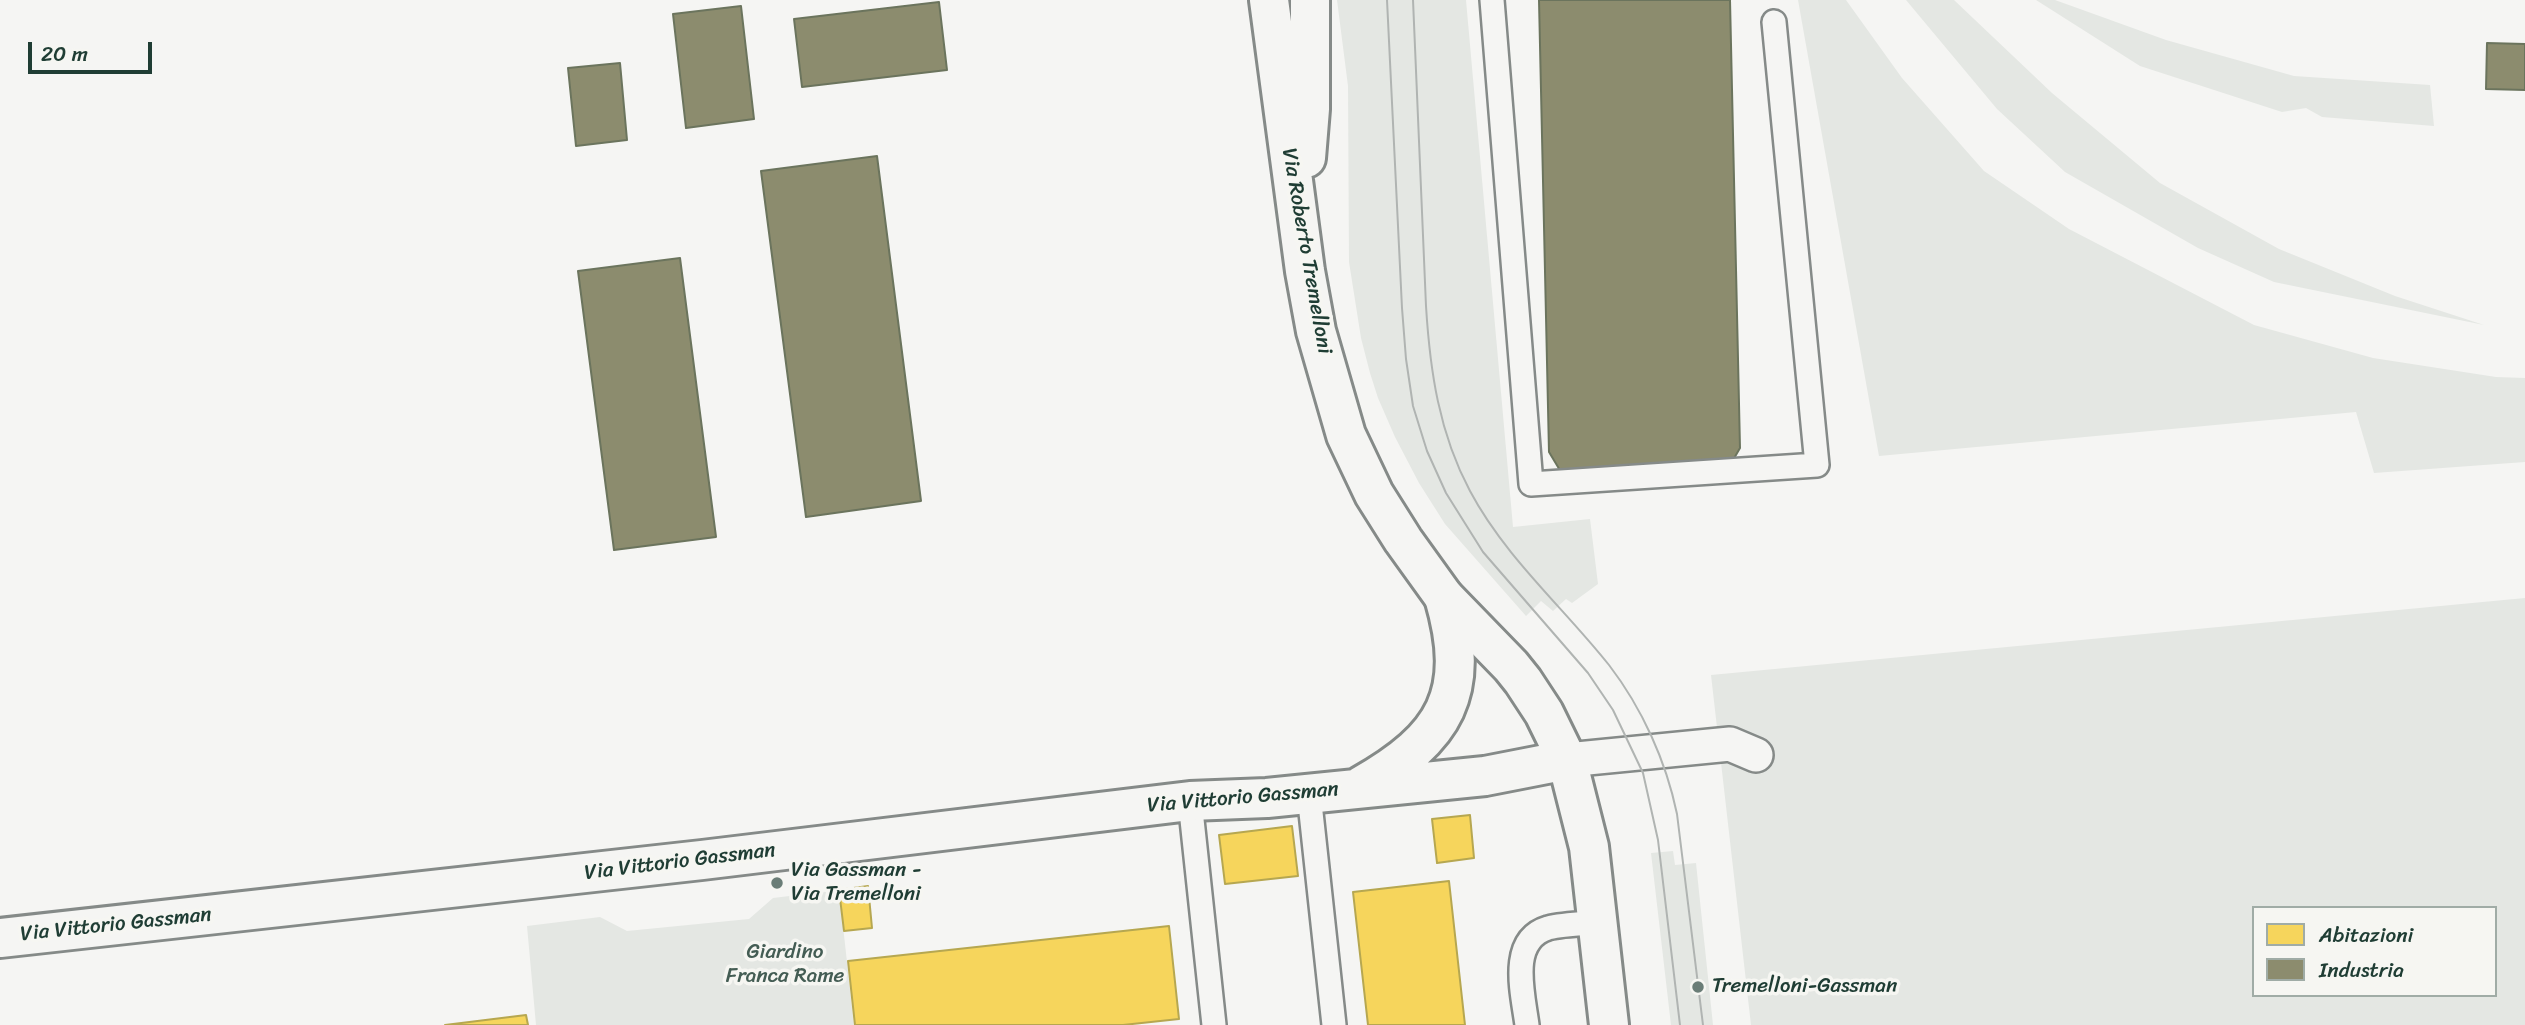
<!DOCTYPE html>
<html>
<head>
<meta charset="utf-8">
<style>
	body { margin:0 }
	#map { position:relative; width:2525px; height:1025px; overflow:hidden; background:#f5f5f3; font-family:Sriracha,sans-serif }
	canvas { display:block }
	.legend { position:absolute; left:2252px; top:906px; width:245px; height:91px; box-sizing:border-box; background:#f6f6f2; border:2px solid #a0aca6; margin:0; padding:9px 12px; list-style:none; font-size:21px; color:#1f3d34 }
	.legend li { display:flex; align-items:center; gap:14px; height:35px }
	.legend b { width:35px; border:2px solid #a0aca6 }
	.scale { position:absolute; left:28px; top:42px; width:124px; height:32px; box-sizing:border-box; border:4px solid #1f3d34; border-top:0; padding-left:9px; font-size:21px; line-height:24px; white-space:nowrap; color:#1f3d34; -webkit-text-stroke:5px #f6f6f2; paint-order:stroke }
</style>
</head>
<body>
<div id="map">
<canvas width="2525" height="1025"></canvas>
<ul class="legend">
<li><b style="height:19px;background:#f6d55c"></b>Abitazioni</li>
<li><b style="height:19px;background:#8c8c6e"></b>Industria</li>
</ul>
<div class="scale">20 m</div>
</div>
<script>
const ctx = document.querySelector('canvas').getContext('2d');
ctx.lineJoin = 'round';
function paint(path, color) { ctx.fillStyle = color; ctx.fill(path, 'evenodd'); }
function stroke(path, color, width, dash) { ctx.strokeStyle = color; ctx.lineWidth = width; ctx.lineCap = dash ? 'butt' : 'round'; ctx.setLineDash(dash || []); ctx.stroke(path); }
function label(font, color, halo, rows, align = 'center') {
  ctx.font = font + ' Sriracha,sans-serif'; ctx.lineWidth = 7; ctx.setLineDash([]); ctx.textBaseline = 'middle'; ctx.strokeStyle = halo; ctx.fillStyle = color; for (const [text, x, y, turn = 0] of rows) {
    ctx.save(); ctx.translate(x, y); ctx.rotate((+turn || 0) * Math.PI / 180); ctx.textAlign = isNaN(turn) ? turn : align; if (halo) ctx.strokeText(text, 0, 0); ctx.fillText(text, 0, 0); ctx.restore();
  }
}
const green = new Path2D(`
	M 1337,0 L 1466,0 L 1513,527 L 1590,519 L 1598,584 L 1572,603 L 1566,599 L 1553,611 L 1541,601 L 1526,616 L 1445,524 L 1419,483 L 1395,437 L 1378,398 L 1370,373 L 1361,338 L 1349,262 L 1348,86 Z
	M 1798,0 L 1846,0 L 1902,78 L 1984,171 L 2069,229 L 2254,325 L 2373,358 L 2496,377 L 2525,378 L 2525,462 L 2374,473 L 2356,412 L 1879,456 Z
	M 1906,0 L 1954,0 L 2052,93 L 2160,183 L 2279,249 L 2395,296 L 2484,325 L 2274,282 L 2198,248 L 2065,172 L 1997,109 Z
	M 2036,0 L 2055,0 L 2166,40 L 2294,76 L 2430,85 L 2434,126 L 2322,117 L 2306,108 L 2282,112 L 2140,66 Z
	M 2525,598 L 2525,1025 L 1751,1025 L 1711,675 ZM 2254,908 L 2495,908 L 2495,995 L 2254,995 Z
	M 1673,851 L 1675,865 L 1696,863 L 1713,1025 L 1671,1025 L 1651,853 Z
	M 839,890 L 854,1025 L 536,1025 L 527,926 L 600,917 L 627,931 L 749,919 L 773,898 Z`);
const homes = new Path2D(`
	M 1470,815 L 1474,858 L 1437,863 L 1432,819 Z
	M 1292,826 L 1298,876 L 1225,884 L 1219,835 Z
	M 1449,881 L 1465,1025 L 1368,1025 L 1353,892 Z
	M 868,886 L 872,928 L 844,931 L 839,890 Z
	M 1169,926 L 1179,1019 L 1123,1025 L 855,1025 L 848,961 Z
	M 526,1015 L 528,1025 L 445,1025 Z`);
const industry = new Path2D(`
	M 1539,0 L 1730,0 L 1740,448 L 1729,467 L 1561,472 L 1549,452 Z
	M 939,2 L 947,70 L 802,87 L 794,19 Z
	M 741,6 L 754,119 L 686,128 L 673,14 Z
	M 2487,43 L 2525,44 L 2525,90 L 2486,89 Z
	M 620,63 L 627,140 L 576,146 L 568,68 Z
	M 877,156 L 921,501 L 806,517 L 761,171 Z
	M 680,258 L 716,537 L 614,550 L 578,271 Z`);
const service = new Path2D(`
	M 1492,0 L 1531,484 L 1817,465 L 1774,22
	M 1309,794 L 1334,1025
	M 1190,801 L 1214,1025
	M 1527,1025 C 1523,994 1508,940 1548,928 C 1563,924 1581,924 1597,923`);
const pedestrian = new Path2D(`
	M 1567,760 L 1730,744 L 1756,755`);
const minor = new Path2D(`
	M 1361,786 C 1446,738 1472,693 1444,597
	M 0,938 L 702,860 L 1190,801 L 1267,798 L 1485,776 L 1567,760`);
const tertiary = new Path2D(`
	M 1269,0 L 1305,271 L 1316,331 L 1346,435 L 1374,494 L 1403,540 L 1444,597 L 1511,666 L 1523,681 L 1544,713 L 1567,760 L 1589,847 L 1609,1025
	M 1306,158 L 1310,109 L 1310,0`);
const tram = new Path2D(`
	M 1387,0 L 1402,308 L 1406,359 L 1413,406 L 1427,451 L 1446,493 L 1483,552 L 1588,673 L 1613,710 L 1643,773 L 1658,840 L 1680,1025
	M 1413,0 L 1426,306 C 1430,371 1439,433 1470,491 C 1505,557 1563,607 1609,665 C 1642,708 1666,761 1677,814 L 1703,1025`);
const markers = [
	[777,883,7,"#6a7d77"],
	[1698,987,7,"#6a7d77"]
];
const streetNames = [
	["Via Roberto Tremelloni",1306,251,80],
	["Via Vittorio Gassman",1243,798,-5],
	["Via Vittorio Gassman",680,862,-7],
	["Via Vittorio Gassman",116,925,-6]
];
const poiNames = [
	["Via Gassman -",791,871],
	["Via Tremelloni",791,895],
	["Tremelloni-Gassman",1712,987]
];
const parkNames = [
	["Giardino",785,953],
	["Franca Rame",785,977]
];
paint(green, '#e4e7e3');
paint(homes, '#f6d55c');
stroke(homes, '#b6a750', 2);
paint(industry, '#8c8c6e');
stroke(industry, '#6b745d', 2);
stroke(service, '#858a88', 28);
stroke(pedestrian, '#858a88', 38);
stroke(minor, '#858a88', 44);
stroke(tertiary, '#858a88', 44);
stroke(service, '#f5f5f3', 23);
stroke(pedestrian, '#f5f5f3', 33);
stroke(minor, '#f5f5f3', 38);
stroke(tertiary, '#f5f5f3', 38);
stroke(tram, '#b0b4b2', 2);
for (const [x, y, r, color] of markers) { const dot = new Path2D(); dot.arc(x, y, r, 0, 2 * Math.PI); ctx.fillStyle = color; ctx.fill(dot); stroke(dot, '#f6f6f2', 2.5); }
label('21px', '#1f3d34', '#f6f6f2', streetNames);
label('21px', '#1f3d34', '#f6f6f2', poiNames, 'left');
label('21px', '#445d54', '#f6f6f2', parkNames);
</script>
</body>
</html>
